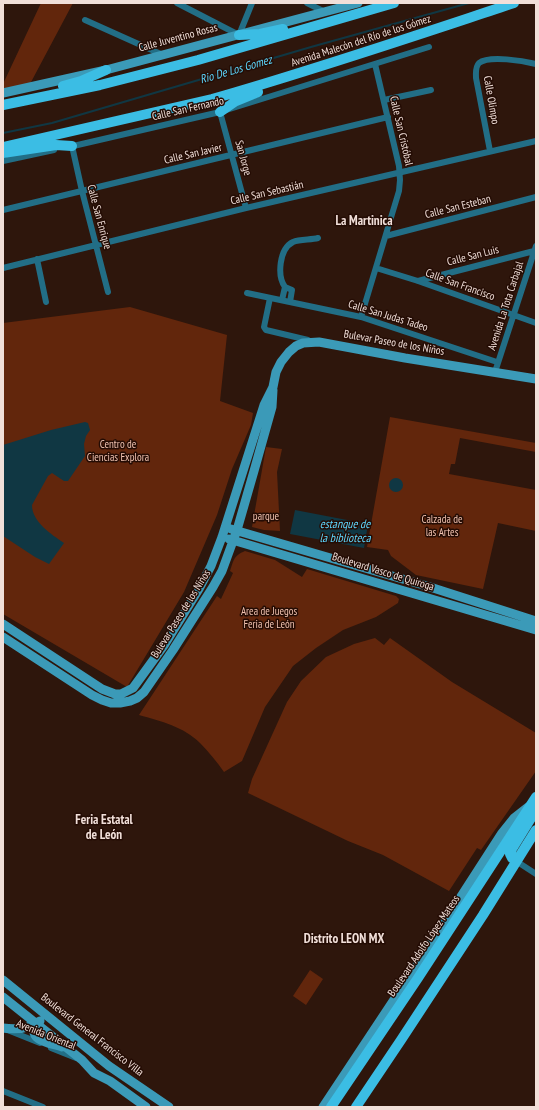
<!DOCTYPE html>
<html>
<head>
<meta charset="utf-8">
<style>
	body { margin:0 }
	#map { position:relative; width:539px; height:1110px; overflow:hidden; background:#2e160c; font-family:"PT Sans Narrow",sans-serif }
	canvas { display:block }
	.frame { position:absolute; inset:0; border:4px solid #f1dfd9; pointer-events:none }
</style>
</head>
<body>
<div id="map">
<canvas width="539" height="1110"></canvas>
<div class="frame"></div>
</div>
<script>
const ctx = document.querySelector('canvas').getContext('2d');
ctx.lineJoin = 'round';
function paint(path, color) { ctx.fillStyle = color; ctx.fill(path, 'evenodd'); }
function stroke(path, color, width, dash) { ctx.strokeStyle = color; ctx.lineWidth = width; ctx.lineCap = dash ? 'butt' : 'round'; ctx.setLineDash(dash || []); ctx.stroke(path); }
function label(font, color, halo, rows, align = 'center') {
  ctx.font = font + ' "PT Sans Narrow",sans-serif'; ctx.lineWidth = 3; ctx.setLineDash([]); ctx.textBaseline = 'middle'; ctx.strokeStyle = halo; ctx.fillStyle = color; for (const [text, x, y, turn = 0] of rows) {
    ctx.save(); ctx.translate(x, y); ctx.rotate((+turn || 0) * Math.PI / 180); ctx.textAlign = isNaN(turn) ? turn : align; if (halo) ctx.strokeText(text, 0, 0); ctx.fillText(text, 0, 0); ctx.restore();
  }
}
const green = new Path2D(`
	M 41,3 L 73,3 L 30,84 L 3,90 L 3,84 Z
	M 130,307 L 227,335 L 220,401 L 253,413 L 251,425 L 232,469 L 217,515 L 184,592 L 127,687 L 3,614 L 3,323 Z
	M 390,417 L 536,443 L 536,452 L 460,438 L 455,464 L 451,464 L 449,474 L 536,490 L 536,531 L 498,523 L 483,589 L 416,575 L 391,556 L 388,550 L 367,547 Z
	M 266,447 L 282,449 L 277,472 L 280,531 L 264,530 L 252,527 Z
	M 245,551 L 275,560 L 302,577 L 307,569 L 396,596 L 399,599 L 398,603 L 376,617 L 343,630 L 316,648 L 293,666 L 265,707 L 242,761 L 224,772 C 217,762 209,752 200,743 C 184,727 161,721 139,715 L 217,596 L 221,599 L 233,573 L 230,571 C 234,560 233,556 245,551 Z
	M 375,638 L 384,645 L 390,638 L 452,682 L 536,733 L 536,771 L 481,850 L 477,848 L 449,891 L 383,855 L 348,841 L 248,793 L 252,779 L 287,702 L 301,681 L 326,657 L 354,644 Z
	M 310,970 L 323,979 L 306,1005 L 293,996 Z`);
const water = new Path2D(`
	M 85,422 L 88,423 L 90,430 L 86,436 L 84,444 L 85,456 L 68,481 L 64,481 L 52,473 L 48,476 L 32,505 C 32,522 51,534 64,543 L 49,564 L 35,557 L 3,536 L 3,445 L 51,430 Z
	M389 485a7 7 0 1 1 14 0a7 7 0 1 1-14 0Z
	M 295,510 L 368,524 L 364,548 L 290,534 Z`);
const stream = new Path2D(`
	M 3,133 L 52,123 L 311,47 L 469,3`);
const street = new Path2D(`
	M 177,3 L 239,35 L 252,3
	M 307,3 L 325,12
	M 85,20 L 163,55
	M 384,100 L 431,90
	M 220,112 L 246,208
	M 72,146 L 82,191 L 108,292
	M 69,147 L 220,112 L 429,47
	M 490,151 L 476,78 C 476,73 475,67 479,63 C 489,55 524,61 536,64
	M 3,161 L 54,150
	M 3,210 L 388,117
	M 386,236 L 536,197
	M 37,259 L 46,302
	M 3,268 L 246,208 L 536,141
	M 376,268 L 418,281 L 536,323
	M 418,281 L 534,251
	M 285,287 L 292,290 L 290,302
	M 247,293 L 361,317 L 497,362
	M 270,298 L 264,327 L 266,330 L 308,340
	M 282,300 L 285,287 C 277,276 279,249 293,242 C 300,239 311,240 318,238
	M 361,317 L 399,191 L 400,180 L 399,166 L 375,64
	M 495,372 L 536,246
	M 516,861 L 536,874
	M 10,1031 L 40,1043
	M 51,1048 L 76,1058
	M 3,1091 L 43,1107`);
const secondary = new Path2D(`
	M 3,93 L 106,70 L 358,3
	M 231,529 L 430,587 L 536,621
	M 229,539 L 536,630
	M 3,624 L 102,689 L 115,694 L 121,694 L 133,688 L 165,644 L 199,589 L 211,566 L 222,537 L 264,405 L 273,387 L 276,372 L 281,362 L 289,352 L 296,346 L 303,343 L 319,342 L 405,358 L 536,379
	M 3,637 L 92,695 L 102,700 L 111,703 L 120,703 L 130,701 L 137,698 L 144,692 L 173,650 L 213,587 L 222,571 L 237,530 L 254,471 L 272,407 L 273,390
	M 3,980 L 109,1066 L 169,1107
	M 3,997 L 82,1060 L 94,1073 L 110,1081 L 146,1107
	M 36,1024 C 27,1041 50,1043 62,1047
	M 3,1028 C 16,1030 29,1029 40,1021
	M 323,1107 L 411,974 L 502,833 L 514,818 L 528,807`);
const primary = new Path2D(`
	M 239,35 L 260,34 L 283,29
	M 63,86 L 81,81 L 106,70
	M 3,105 L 100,85 L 198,60 L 394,3
	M 220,112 L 236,101 L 258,92
	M 3,147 L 212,99 C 314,70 414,36 514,3
	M 3,153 L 56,145 L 72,146
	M 516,861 L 512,858 L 510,854 L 512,849 L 536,810
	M 331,1107 L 418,978 L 536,797
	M 356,1107 L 401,1040 L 483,915 L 536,830`);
const streetNames = [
	["Calle Juventino Rosas",178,38,-15],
	["Avenida Malecón del Río de los Gómez",361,41,-18],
	["Calle Olimpo",491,100,80],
	["Calle San Fernando",188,109,-13],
	["Calle San Cristóbal",401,131,77],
	["Calle San Javier",193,154,-13],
	["San Jorge",243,158,75],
	["Calle San Sebastián",267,193,-13],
	["Calle San Esteban",458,207,-14],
	["Calle San Enrique",99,217,75],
	["Calle San Luis",473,256,-14],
	["Calle San Francisco",460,285,20],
	["Avenida La Tota Carbajal",506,306,-72],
	["Calle San Judas Tadeo",388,316,17],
	["Bulevar Paseo de los Niños",394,343,10],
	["Boulevard Vasco de Quiroga",383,572,17],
	["Bulevar Paseo de los Niños",181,614,-58],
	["Boulevard Adolfo López Mateos",424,946,-56],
	["Avenida Oriental",46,1035,22],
	["Boulevard General Francisco Villa",92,1035,38]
];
const parkNames = [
	["Centro de",118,445],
	["Ciencias Explora",118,458],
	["parque",266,517],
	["Calzada de",442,520],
	["las Artes",442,533],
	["Area de Juegos",269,612],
	["Feria de León",269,625]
];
const waterNames = [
	["Rio De Los Gomez",236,70,-16],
	["estanque de",345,525],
	["la biblioteca",345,539]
];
const quarterNames = [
	["La Martinica",364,221],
	["Feria Estatal",104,820],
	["de León",104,835],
	["Distrito LEON MX",344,939]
];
paint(green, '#62260c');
paint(water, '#103743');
stroke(stream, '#103743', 2);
stroke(street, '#226e86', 6);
stroke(secondary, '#3b9ab8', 9);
stroke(primary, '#3bbde4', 10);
label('11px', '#f1dfd9', '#240c04', streetNames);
label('11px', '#f1c2b0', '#240c04', parkNames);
label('italic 12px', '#5dd6fd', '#240c04', waterNames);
label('bold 13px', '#f1dfd9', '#240c04', quarterNames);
</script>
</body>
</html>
